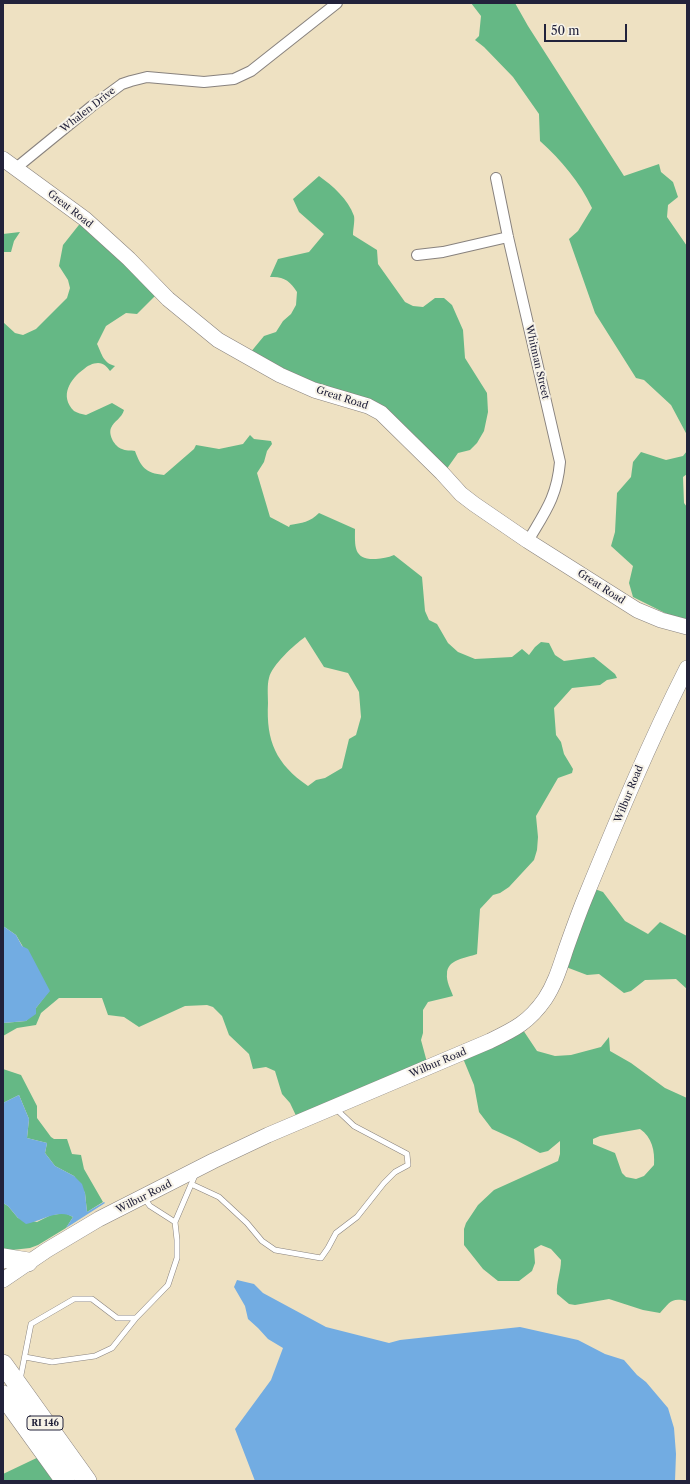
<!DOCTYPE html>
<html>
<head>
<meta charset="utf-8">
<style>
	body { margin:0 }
	#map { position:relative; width:690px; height:1484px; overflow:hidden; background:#eee1c2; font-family:"Libre Caslon Text",serif }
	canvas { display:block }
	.frame { position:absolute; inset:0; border:4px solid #22223b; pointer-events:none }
	.scale { position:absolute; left:544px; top:24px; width:83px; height:18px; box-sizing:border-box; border:2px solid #22223b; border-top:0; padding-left:5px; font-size:12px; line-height:14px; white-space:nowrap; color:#22223b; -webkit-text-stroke:3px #f7f3e8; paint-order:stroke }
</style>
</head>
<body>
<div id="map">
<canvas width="690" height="1484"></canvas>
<div class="frame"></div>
<div class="scale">50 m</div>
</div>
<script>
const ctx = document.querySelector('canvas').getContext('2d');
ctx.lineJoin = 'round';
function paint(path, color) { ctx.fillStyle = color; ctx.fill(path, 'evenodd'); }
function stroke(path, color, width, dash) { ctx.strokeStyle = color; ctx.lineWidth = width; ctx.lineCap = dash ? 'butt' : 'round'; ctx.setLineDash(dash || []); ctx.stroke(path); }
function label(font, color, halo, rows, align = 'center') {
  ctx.font = font + ' "Libre Caslon Text",serif'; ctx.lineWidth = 4; ctx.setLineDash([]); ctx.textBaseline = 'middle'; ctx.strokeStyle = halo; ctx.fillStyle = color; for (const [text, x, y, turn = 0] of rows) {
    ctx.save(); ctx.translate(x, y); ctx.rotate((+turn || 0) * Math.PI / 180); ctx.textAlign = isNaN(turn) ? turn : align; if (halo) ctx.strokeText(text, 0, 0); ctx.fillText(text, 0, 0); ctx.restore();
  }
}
const forest = new Path2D(`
	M 471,3 L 515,3 L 528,26 L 624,176 L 659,164 L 661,172 L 673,182 L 678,197 L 668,205 L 667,217 L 687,246 L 687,435 L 671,405 L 644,380 L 636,378 L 595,313 L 569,239 L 578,231 L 592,208 C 580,182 561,160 540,141 L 539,114 L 513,77 L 484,47 L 475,40 L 479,36 L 481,16 Z
	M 319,176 C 333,186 348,199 354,216 C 355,221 353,229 353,235 L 377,250 L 378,264 L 405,302 L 413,306 L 423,307 L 435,298 L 444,298 L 452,305 L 463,330 L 465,358 L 487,393 L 488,412 L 484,431 L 477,443 L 470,450 L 458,453 L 446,470 L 373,412 L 259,370 L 258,371 L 245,359 L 264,336 L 276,332 L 283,321 L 291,314 L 296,305 L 297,292 C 290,281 284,276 270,277 L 278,259 L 309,252 L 324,234 L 299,212 L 293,199 Z
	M 82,221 L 155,296 L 137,314 L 126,313 L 106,326 L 97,344 C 102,354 103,363 115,366 L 110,371 C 107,367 104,363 98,363 C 93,363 87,366 84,369 C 70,379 59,396 74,411 C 77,413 82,414 86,415 L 112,403 L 124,410 C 122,418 114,421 111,428 C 108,435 115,447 122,449 C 125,451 131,450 135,451 C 141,467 145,473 164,475 L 194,449 L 196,445 L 219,449 L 243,444 L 250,435 L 254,439 L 271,441 L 272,444 L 267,451 L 264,462 L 257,473 L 270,517 L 289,527 L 290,525 C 302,523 310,522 319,513 L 355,529 C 355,546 353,560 376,559 C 382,558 388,558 394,555 L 422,577 L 425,611 L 429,620 L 437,624 L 448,643 L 458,652 L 475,659 L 512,657 L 522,649 L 529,655 L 535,647 L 541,642 L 549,643 L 555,655 L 564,661 L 594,657 L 615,674 L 617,678 L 607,680 L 600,685 L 572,688 L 554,708 L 556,735 L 561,742 L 564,754 L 573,769 L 572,773 L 558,778 L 536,816 L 538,837 L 537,850 L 534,860 L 509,887 L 500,893 L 493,895 L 480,909 L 477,954 C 466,958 447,959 447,974 C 446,981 451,990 453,996 L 428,1002 L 423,1010 L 423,1033 L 421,1040 L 428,1066 L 299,1122 L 290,1103 L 282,1094 L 275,1071 L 266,1067 L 253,1069 L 249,1054 L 229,1035 L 222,1016 L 213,1007 L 207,1005 L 185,1006 L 139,1027 L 124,1017 L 108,1015 L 102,998 L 59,998 L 41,1013 L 36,1025 L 17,1028 L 3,1036 L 3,1023 L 26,1021 L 49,991 L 16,935 L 3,926 L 3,322 L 15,333 L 23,335 L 36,329 L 67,298 L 70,288 L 68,280 L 59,266 L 63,245 ZM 305,637 L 324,667 L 348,673 L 359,692 L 361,717 L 356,735 L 349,739 L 342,768 L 325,778 L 316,780 L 308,786 C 276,764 266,741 268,703 C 268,695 267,685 269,678 C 272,665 294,645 305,637 Z
	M 20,232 L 14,241 L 11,252 L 3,252 L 3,234 Z
	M 687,451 L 687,474 L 683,477 L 684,503 L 687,507 L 687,624 L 633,597 L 629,583 L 633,566 L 611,546 L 615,532 L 617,493 L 631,477 L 633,462 L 641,452 L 666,460 L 683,456 Z
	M 592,888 L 603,892 L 625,921 L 648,934 L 660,922 L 687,936 L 687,989 L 676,979 L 645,980 L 631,991 L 624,993 L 599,974 L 587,975 L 566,967 Z
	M 521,1027 L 537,1051 L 555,1056 L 571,1055 L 601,1047 L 609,1037 L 610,1051 L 631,1063 L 665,1088 L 687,1098 L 687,1301 C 671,1297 670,1302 660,1313 L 643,1310 L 609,1299 L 575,1305 L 569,1304 L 557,1294 C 556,1282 561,1272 561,1260 L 551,1249 L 541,1245 L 534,1249 L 535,1263 L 532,1271 L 519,1281 L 498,1281 L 483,1269 L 464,1245 L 464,1229 L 466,1223 L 478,1205 L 494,1190 L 558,1161 L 560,1154 L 560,1141 L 548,1151 L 540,1153 L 516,1140 L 492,1129 L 479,1112 L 474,1085 L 462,1056 ZM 640,1129 C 652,1137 655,1151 654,1165 L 644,1176 L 636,1179 L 626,1177 L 622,1173 L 615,1153 L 593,1144 L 593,1139 L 600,1136 Z
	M 3,1069 L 21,1075 L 37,1106 L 37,1118 L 51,1137 L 54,1139 L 67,1139 L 72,1154 L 81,1155 L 84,1169 L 103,1202 L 87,1212 L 85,1193 L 74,1176 L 55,1166 L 45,1153 L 47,1143 L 27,1138 L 29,1119 L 19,1095 L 3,1103 Z
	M 3,1203 L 8,1206 L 18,1218 L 37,1222 L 51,1215 L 59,1214 L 67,1214 L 73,1217 L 66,1228 L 38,1245 L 30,1248 L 3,1251 Z
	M 45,1454 L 65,1481 L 3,1481 L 3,1474 Z`);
const water = new Path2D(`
	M 3,926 L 16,935 L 22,946 L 28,949 L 50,991 L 36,1008 L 36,1014 L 26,1021 L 3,1023 Z
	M 19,1095 L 29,1119 L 27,1138 L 47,1143 L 45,1153 L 55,1166 L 74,1176 L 82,1184 L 85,1193 L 87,1212 L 104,1202 L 105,1203 L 66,1228 L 73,1217 C 59,1208 41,1221 26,1224 L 18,1218 L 8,1206 L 3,1203 L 3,1103 Z
	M 237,1280 L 254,1284 L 263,1293 L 326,1327 L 389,1343 L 400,1340 L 520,1327 L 578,1340 L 605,1354 L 624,1360 L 637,1375 L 646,1382 L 668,1408 L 674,1428 L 676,1454 L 675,1481 L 255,1481 L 235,1429 L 271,1380 L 283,1348 L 268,1339 L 258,1328 L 248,1319 L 245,1306 L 234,1287 Z`);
const lane = new Path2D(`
	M 191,1184 L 219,1197 L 247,1223 L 262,1241 L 275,1250 L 321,1258 L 328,1248 L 336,1233 L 357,1217 L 384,1183 L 395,1172 L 408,1165 L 407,1154 L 354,1126 L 335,1108
	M 144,1198 L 150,1206 L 175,1222
	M 25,1357 L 52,1362 L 95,1356 L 112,1348 L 136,1318
	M 20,1380 L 31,1324 L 74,1299 L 92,1299 L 117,1318 L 136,1318 L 168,1285 L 177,1258 L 177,1240 L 175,1222 L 196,1173`);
const street = new Path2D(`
	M 16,168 L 92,106 L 122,84 L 131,81 L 147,77 L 204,82 L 234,79 L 251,71 L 337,3
	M 496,178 L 508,237 L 560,462 C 557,497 545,512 528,541
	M 417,255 L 443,252 L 508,237`);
const secondary = new Path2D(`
	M 3,159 L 85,219 L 129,259 L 168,299 L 218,340 L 280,375 L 314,390 L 368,406 L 381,413 L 442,473 L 461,494 L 474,504 L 528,541 L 637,610 L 661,620 L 687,627
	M 3,1280 L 47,1250 L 99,1219 L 213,1161 L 268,1135 L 490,1041 C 515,1029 529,1022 545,999 C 555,984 560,967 566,949 C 572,932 578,915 585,898 C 617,820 649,743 687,668`);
const highway = new Path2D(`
	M 3,1258 L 28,1262
	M 3,1364 L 87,1481
	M 3,1395 L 65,1481`);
const shields = [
	[45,1423,36]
];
const shieldNames = [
	["RI 146",45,1423]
];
const streetNames = [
	["Whalen Drive",88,110,-38],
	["Great Road",70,209,38],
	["Whitman Street",537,362,77],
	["Great Road",342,398,18],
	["Great Road",601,587,33],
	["Wilbur Road",629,794,-68],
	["Wilbur Road",438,1063,-23],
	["Wilbur Road",144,1197,-27]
];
paint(forest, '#65b885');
paint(water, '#72ace2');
stroke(lane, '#88827e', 6);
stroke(street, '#88827e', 12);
stroke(secondary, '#88827e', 16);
stroke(highway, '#88827e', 20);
stroke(lane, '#fff', 5);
stroke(street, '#fff', 10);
stroke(secondary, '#fff', 15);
stroke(highway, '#fff', 19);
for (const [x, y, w] of shields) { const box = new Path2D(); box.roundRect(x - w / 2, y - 7, w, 14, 3); ctx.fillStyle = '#f7f3e8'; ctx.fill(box); stroke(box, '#22223b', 1); }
label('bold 9px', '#22223b', null, shieldNames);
label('10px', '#22223b', '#f7f3e8', streetNames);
</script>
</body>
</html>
